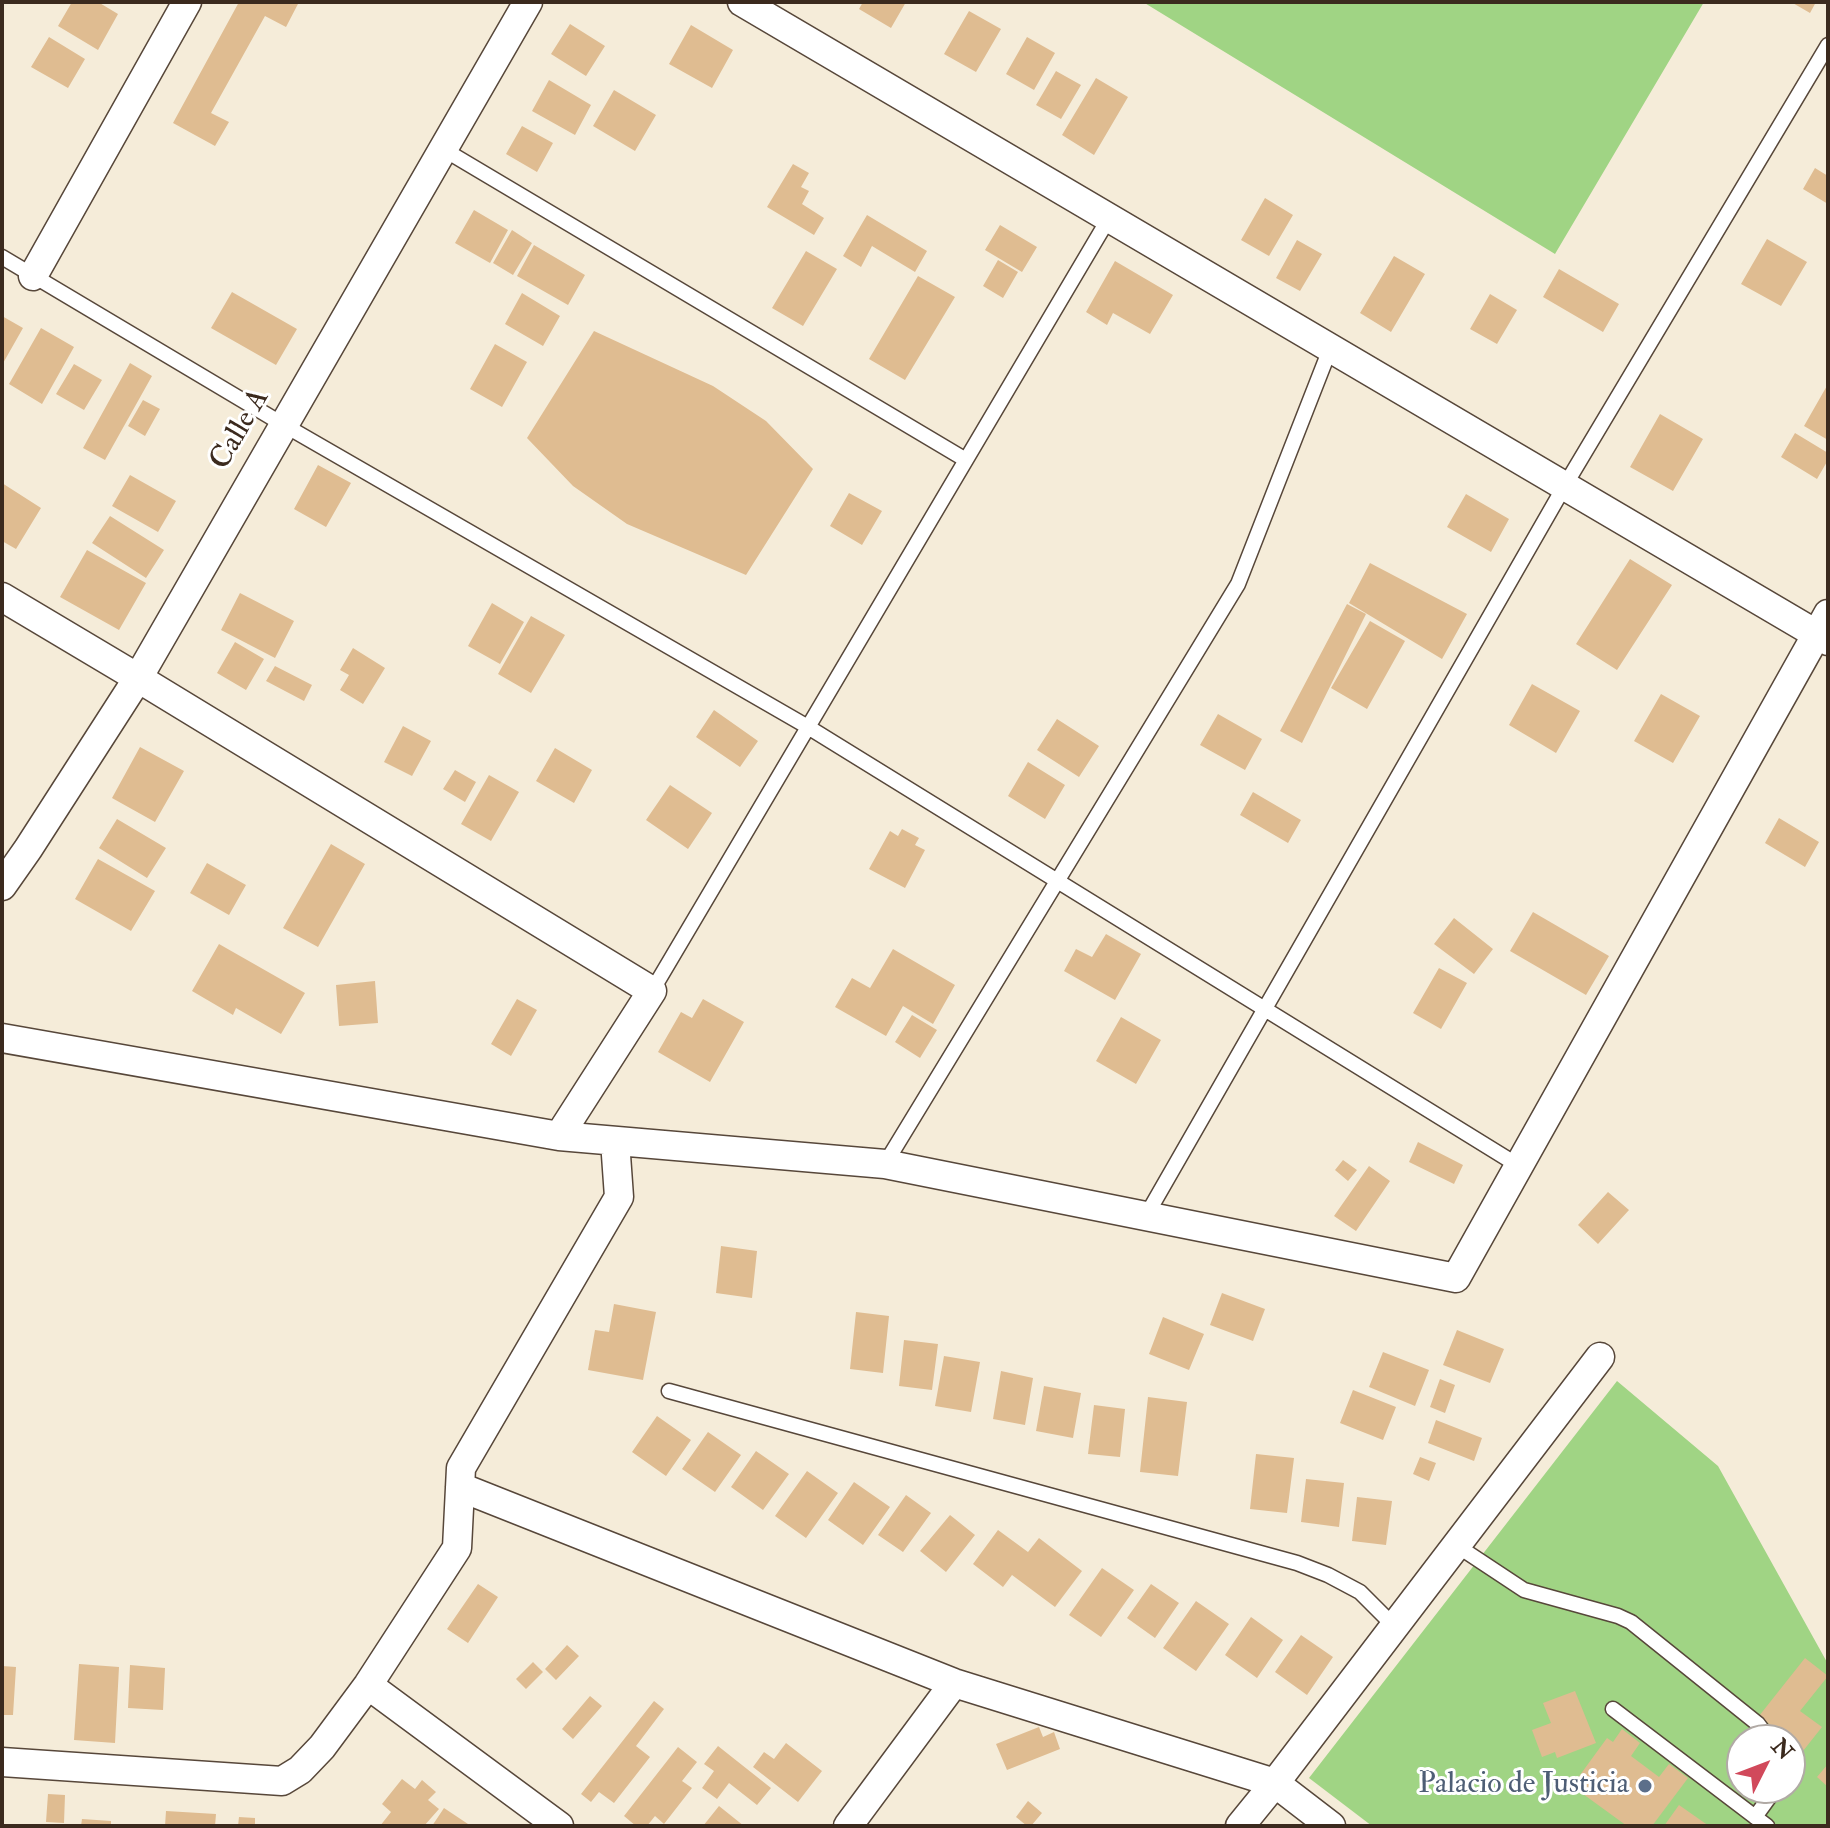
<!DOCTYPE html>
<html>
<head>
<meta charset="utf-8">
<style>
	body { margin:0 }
	#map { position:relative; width:1830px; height:1828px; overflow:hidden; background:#f5ecd9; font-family:"IM FELL Double Pica",serif }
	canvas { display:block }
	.frame { position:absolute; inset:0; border:4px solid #3b2a1e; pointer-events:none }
	.north { position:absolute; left:1726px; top:1724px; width:80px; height:80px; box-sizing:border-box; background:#fff; border:2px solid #b1aaa5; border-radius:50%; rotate:48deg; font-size:22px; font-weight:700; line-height:32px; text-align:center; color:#3b2a1e }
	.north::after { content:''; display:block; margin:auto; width:28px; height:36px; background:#d1495b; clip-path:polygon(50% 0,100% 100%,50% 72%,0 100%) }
</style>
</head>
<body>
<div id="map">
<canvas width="1830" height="1828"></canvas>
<div class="frame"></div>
<div class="north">N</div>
</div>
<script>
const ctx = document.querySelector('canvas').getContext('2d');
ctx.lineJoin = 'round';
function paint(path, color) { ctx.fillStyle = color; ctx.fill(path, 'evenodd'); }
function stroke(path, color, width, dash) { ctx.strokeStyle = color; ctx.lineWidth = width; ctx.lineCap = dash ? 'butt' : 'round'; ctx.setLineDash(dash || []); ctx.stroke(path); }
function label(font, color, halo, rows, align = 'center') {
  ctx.font = font + ' "IM FELL Double Pica",serif'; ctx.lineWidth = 6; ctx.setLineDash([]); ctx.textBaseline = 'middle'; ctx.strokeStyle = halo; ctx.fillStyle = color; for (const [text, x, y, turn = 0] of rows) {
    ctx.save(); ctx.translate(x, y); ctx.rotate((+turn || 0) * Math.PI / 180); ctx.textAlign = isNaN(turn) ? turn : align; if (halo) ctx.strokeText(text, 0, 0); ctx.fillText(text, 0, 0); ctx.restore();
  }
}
const green = new Path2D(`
	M 1143,2 L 1704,2 L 1555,254 Z
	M 1617,1381 L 1718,1466 L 1828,1664 L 1828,1826 L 1372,1826 L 1309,1778 ZM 1742,1740 L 1790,1740 L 1790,1788 L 1742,1788 Z`);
const building = new Path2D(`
	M 72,2 L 98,2 L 118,14 L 98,50 L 58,26 Z
	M 239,2 L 299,2 L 286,27 L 265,16 L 211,113 L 229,122 L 215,146 L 173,123 Z
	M 863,2 L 906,2 L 891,28 L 859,9 Z
	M 1791,2 L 1816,2 L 1810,13 Z
	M 969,11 L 1001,29 L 976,72 L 944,54 Z
	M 570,24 L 605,46 L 586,76 L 551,54 Z
	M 691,25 L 733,50 L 712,88 L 669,64 Z
	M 49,37 L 85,59 L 68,88 L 31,67 Z
	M 1027,37 L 1055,53 L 1034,90 L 1006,74 Z
	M 1056,71 L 1081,85 L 1061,119 L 1036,105 Z
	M 1096,78 L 1128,97 L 1094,155 L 1062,135 Z
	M 549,80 L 591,105 L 575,135 L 532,111 Z
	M 614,90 L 656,115 L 635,151 L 593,126 Z
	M 522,126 L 553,143 L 537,172 L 506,154 Z
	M 793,164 L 809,173 L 801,187 L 809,191 L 802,204 L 824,218 L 814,235 L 767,207 Z
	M 1815,168 L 1828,176 L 1828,204 L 1803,189 Z
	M 1265,198 L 1293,215 L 1269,256 L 1241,240 Z
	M 474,210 L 508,230 L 490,263 L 455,243 Z
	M 867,215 L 927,251 L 915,272 L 872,246 L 861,267 L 843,256 Z
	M 1000,225 L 1037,247 L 1022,272 L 985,250 Z
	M 512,230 L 532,243 L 513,275 L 493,263 Z
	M 1767,239 L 1807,262 L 1781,306 L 1741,284 Z
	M 1297,240 L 1322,254 L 1300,291 L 1276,278 Z
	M 534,245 L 585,275 L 568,305 L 517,276 Z
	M 806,251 L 837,269 L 803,326 L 772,308 Z
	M 1394,256 L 1425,274 L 1391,332 L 1360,313 Z
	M 998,260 L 1018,272 L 1003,298 L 983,286 Z
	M 1115,261 L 1173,295 L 1150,334 L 1113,313 L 1107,325 L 1086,312 Z
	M 1559,269 L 1619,304 L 1603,332 L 1543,297 Z
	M 918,276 L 955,297 L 905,380 L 869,359 Z
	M 232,292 L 297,329 L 276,365 L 211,328 Z
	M 522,293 L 560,316 L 543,346 L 505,324 Z
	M 1490,294 L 1517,310 L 1497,344 L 1470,329 Z
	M 2,316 L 23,328 L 2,365 Z
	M 41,328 L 74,347 L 42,404 L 9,384 Z
	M 594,331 L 713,386 L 766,421 L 813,469 L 746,575 L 627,524 L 573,486 L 527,438 Z
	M 495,344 L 527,362 L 502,407 L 470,389 Z
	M 130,363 L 152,376 L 105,460 L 83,448 Z
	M 74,364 L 102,380 L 84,410 L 56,394 Z
	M 1828,384 L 1828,440 L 1804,426 Z
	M 143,400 L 160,409 L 145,436 L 128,426 Z
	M 1660,414 L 1703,439 L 1673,491 L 1630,467 Z
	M 1795,433 L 1828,453 L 1828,460 L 1817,479 L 1781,457 Z
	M 318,465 L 351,483 L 326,527 L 294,509 Z
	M 130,475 L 176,501 L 158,532 L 112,506 Z
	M 2,483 L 41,508 L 16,549 L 2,541 Z
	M 849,493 L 882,511 L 862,545 L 830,526 Z
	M 1466,494 L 1509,519 L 1491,552 L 1447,527 Z
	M 110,516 L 164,550 L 146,578 L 92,543 Z
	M 87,550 L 146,583 L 119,630 L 60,597 Z
	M 1630,559 L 1672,585 L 1617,670 L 1576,644 Z
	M 1370,563 L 1467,614 L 1442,659 L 1349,603 Z
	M 240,593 L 294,621 L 275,658 L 221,630 Z
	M 492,603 L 524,622 L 500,664 L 468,646 Z
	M 1347,604 L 1366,614 L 1302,743 L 1280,731 Z
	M 531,616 L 565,635 L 531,693 L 498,674 Z
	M 1370,621 L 1405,641 L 1367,709 L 1331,688 Z
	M 235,642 L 264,659 L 246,690 L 217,673 Z
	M 353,648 L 385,668 L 363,704 L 340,690 L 349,675 L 340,670 Z
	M 275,666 L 312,685 L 304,701 L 266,681 Z
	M 1532,684 L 1580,711 L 1556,753 L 1509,725 Z
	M 1661,694 L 1700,716 L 1673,763 L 1634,741 Z
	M 714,710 L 758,741 L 740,767 L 696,737 Z
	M 1218,714 L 1262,739 L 1245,770 L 1200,745 Z
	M 1057,719 L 1099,746 L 1079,777 L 1037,750 Z
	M 403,726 L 431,741 L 412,776 L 384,762 Z
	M 140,747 L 184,771 L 155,822 L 112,798 Z
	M 555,748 L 592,770 L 574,803 L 536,781 Z
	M 1028,762 L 1065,785 L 1045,819 L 1008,796 Z
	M 455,770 L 476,782 L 465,802 L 443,789 Z
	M 489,775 L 519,792 L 491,841 L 461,824 Z
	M 670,785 L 712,813 L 688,849 L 646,820 Z
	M 1253,792 L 1301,820 L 1288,843 L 1240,815 Z
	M 1779,818 L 1819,842 L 1805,867 L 1765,843 Z
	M 117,819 L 166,848 L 147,878 L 99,848 Z
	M 902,829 L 919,838 L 915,845 L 925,850 L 905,888 L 869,869 L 890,831 L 898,836 Z
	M 331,844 L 365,864 L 318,947 L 283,928 Z
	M 98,859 L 155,891 L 131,931 L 75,899 Z
	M 207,863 L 246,885 L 229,915 L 190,893 Z
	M 1533,912 L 1609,956 L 1586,995 L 1510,951 Z
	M 1454,918 L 1493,949 L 1474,974 L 1434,944 Z
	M 1106,934 L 1141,954 L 1115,1000 L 1064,971 L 1076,949 L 1092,957 Z
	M 219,944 L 305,993 L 281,1034 L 236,1008 L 233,1015 L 192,991 Z
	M 893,949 L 955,985 L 933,1024 L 903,1006 L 886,1036 L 835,1007 L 852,978 L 870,988 Z
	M 1439,968 L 1467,983 L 1441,1029 L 1413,1013 Z
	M 375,981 L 378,1023 L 339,1026 L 336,985 Z
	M 517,999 L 537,1010 L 511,1056 L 491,1044 Z
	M 703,999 L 744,1022 L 710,1082 L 658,1052 L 681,1012 L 692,1018 Z
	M 912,1015 L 937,1030 L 920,1058 L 895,1042 Z
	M 1121,1017 L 1161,1040 L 1136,1084 L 1096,1061 Z
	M 1418,1142 L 1463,1165 L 1454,1184 L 1409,1162 Z
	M 1343,1160 L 1357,1170 L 1348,1181 L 1335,1170 Z
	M 1369,1166 L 1390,1181 L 1356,1231 L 1334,1216 Z
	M 1608,1192 L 1629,1210 L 1598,1244 L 1578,1225 Z
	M 721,1246 L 757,1251 L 752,1298 L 716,1293 Z
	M 1222,1293 L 1265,1309 L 1253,1341 L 1210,1325 Z
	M 614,1304 L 656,1312 L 643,1380 L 588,1370 L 595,1330 L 609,1332 Z
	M 856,1312 L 889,1316 L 883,1373 L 850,1369 Z
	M 1163,1317 L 1204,1334 L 1189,1370 L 1149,1354 Z
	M 1457,1330 L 1504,1349 L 1490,1383 L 1443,1365 Z
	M 904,1340 L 938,1344 L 932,1390 L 899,1386 Z
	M 1383,1352 L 1429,1370 L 1415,1406 L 1369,1387 Z
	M 944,1356 L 980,1362 L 971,1412 L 935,1406 Z
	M 1001,1371 L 1033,1378 L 1025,1425 L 993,1419 Z
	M 1440,1379 L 1455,1385 L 1445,1413 L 1430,1407 Z
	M 1044,1386 L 1081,1393 L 1073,1438 L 1036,1431 Z
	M 1353,1390 L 1396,1407 L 1383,1440 L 1340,1423 Z
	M 1148,1397 L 1187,1402 L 1178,1476 L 1140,1472 Z
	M 1094,1405 L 1125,1409 L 1120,1457 L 1088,1454 Z
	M 657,1416 L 691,1440 L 666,1476 L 632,1452 Z
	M 1436,1420 L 1482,1438 L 1474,1461 L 1428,1443 Z
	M 708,1432 L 741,1455 L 715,1492 L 682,1469 Z
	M 756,1451 L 789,1474 L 763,1510 L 731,1487 Z
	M 1256,1454 L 1294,1458 L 1287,1513 L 1250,1509 Z
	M 1420,1457 L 1436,1463 L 1429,1481 L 1413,1474 Z
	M 807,1471 L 838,1493 L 806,1538 L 775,1516 Z
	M 1306,1479 L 1344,1483 L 1339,1527 L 1301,1522 Z
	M 854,1482 L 890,1507 L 863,1545 L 828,1520 Z
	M 906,1495 L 931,1513 L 903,1552 L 878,1535 Z
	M 1357,1497 L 1392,1501 L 1386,1545 L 1352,1541 Z
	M 950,1515 L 975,1535 L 946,1572 L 920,1551 Z
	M 998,1530 L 1028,1552 L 1039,1538 L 1082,1571 L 1055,1607 L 1012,1575 L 1003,1587 L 973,1564 Z
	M 1102,1568 L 1134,1590 L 1101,1637 L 1069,1615 Z
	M 478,1584 L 498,1597 L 468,1643 L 447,1629 Z
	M 1151,1584 L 1179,1603 L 1155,1638 L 1127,1618 Z
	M 1196,1601 L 1229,1624 L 1196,1671 L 1163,1648 Z
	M 1251,1617 L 1283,1640 L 1257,1678 L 1225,1655 Z
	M 1301,1635 L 1333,1657 L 1307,1695 L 1275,1672 Z
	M 567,1645 L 579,1656 L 556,1680 L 545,1669 Z
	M 1805,1658 L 1828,1676 L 1800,1711 L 1822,1727 L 1803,1751 L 1759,1716 Z
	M 533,1662 L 543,1672 L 526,1689 L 516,1679 Z
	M 79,1664 L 119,1667 L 115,1743 L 74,1740 Z
	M 130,1665 L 165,1668 L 163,1710 L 128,1708 Z
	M 2,1666 L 16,1667 L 13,1715 L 2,1715 Z
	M 1575,1691 L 1596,1743 L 1557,1758 L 1555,1752 L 1542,1757 L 1532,1730 L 1551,1723 L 1543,1703 Z
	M 590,1696 L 602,1706 L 573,1739 L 562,1729 Z
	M 654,1701 L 664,1709 L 636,1746 L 650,1757 L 614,1803 L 599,1792 L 591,1802 L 581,1794 Z
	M 1039,1727 L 1043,1737 L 1054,1732 L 1060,1749 L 1007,1770 L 996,1744 Z
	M 1622,1729 L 1640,1743 L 1631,1756 L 1659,1777 L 1669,1764 L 1688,1778 L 1652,1826 L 1627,1826 L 1572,1786 L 1607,1738 L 1613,1742 Z
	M 786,1743 L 822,1771 L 798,1802 L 753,1767 L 764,1752 L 774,1759 Z
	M 718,1746 L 771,1788 L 757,1805 L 729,1783 L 717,1799 L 702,1788 L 714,1771 L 704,1764 Z
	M 678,1747 L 697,1762 L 682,1781 L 692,1788 L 664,1824 L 655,1816 L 647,1826 L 636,1826 L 624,1816 Z
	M 1828,1764 L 1828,1787 L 1817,1777 Z
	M 402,1779 L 415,1789 L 422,1780 L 436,1792 L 428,1800 L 439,1809 L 424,1826 L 380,1826 L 391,1812 L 382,1804 Z
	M 48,1794 L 65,1795 L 64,1823 L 46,1822 Z
	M 1028,1801 L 1042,1813 L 1031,1826 L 1027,1826 L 1016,1817 Z
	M 1679,1805 L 1709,1826 L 1664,1826 Z
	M 719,1806 L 744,1826 L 703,1826 Z
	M 444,1808 L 471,1826 L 432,1826 Z
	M 166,1811 L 216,1814 L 215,1826 L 165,1826 Z
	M 239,1817 L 255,1818 L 255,1826 L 238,1826 Z
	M 82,1819 L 111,1821 L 111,1826 L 81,1826 Z`);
const service = new Path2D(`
	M 443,149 L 966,460
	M 2,257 L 284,425 L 808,727 L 1519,1166
	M 652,991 L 1109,218
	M 885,1164 L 1238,584 L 1330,349
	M 1146,1216 L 1564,487 L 1828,45
	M 669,1391 L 1297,1563 L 1328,1575 L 1360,1592 L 1394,1626
	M 1456,1545 L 1524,1590 L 1618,1616 L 1631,1622 L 1758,1724 L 1770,1740
	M 1613,1709 L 1767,1826
	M 1755,1817 L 1776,1788`);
const minor = new Path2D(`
	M 742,2 L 1828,641
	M 33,276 L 187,2
	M 2,597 L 138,678 L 652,991 L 559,1136
	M 2,886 L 28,849 L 138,678 L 528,2
	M 2,1038 L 559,1136 L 885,1164 L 1456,1278 L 1828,614
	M 460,1487 L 954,1683 L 1275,1783 L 1331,1826
	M 368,1685 L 559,1826
	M 2,1762 L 282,1781 L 300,1770 L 322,1747 L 368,1685 L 457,1548 L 461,1468 L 619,1197 L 615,1141
	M 848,1826 L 954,1683
	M 1240,1826 L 1275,1783 L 1600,1357`);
const markers = [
	[1645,1786,8,"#5c6f8a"]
];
const streetNames = [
	["Calle A",241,430,-60]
];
const serviceNames = [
	["Palacio de Justicia",1629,1786]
];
paint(green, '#a0d484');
paint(building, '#dfbc91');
stroke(service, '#57473a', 17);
stroke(minor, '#57473a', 31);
stroke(service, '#fff', 14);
stroke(minor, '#fff', 28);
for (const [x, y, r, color] of markers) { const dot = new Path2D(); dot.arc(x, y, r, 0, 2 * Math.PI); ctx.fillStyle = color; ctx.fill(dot); stroke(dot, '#fff', 3); }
label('30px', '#3b2a1e', '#fff', streetNames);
label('30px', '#4e5e75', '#fff', serviceNames, 'right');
</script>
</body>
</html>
